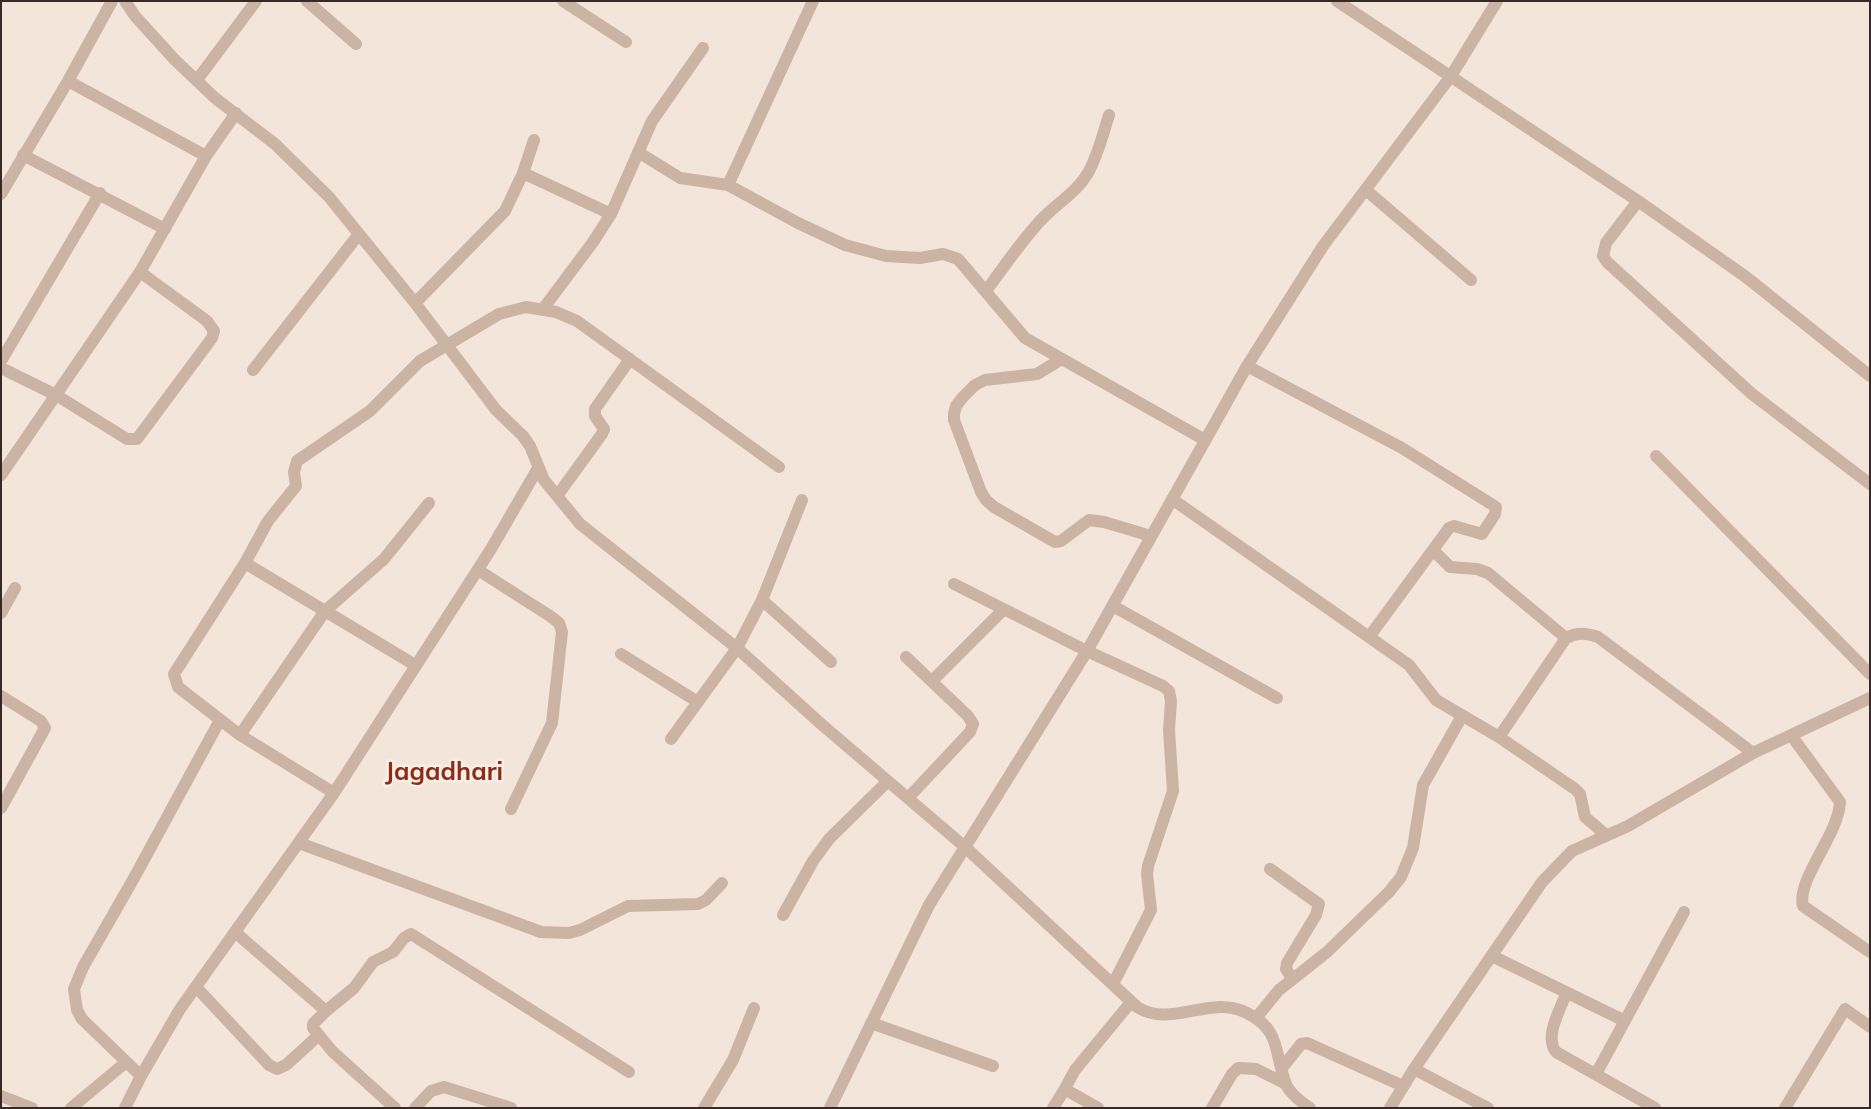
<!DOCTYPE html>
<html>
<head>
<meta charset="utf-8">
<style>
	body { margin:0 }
	#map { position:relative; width:1871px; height:1109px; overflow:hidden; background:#f3e5d9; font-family:Mulish,sans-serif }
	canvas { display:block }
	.frame { position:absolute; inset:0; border:2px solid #372a26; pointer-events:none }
</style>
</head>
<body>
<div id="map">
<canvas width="1871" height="1109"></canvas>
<div class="frame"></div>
</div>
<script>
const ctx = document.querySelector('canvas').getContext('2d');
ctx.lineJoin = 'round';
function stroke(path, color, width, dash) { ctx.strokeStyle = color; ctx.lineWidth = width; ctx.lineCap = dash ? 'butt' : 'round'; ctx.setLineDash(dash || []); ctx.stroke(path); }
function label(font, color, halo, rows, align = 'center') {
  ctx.font = font + ' Mulish,sans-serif'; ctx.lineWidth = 5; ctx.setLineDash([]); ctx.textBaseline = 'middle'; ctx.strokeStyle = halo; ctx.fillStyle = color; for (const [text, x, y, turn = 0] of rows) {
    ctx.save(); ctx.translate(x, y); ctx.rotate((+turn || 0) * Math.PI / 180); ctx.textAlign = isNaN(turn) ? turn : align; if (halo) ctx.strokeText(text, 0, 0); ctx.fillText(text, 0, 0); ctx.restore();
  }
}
const minor = new Path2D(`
	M 125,1 L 135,16 L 175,60 L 215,98 L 275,144 L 329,197 L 415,303 L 496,410 L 523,436 L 530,446 L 544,480 L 580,524 L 737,648 L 820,723 L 965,847 L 1137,1007 C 1172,1029 1208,994 1247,1013 C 1282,1030 1274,1055 1286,1084 C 1290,1094 1301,1102 1310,1108
	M 307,1 L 356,44
	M 563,1 L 626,42
	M 1337,1 L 1638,201 L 1746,277 L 1870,376
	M 197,80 L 256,1
	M 68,81 L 206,156
	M 638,152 L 680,178 L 728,185 L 798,223 L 845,245 L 886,256 L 920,258 L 943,254 L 958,259 L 1025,338 L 1205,440
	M 23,155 L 165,229
	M 523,173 L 611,214
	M 728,185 L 813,1
	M 1366,190 L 1471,280
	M 1,194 L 68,81 L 112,1
	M 1638,201 L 1606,243 L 1603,256 L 1607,262 L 1752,394 L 1870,484
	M 986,291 C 1004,267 1021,241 1042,219 C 1057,203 1077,192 1088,173 C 1098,155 1103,134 1109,115
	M 415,303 L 505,211 L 523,173 L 534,140
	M 543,309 L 593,242 L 611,214 L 652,121 L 703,48
	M 1060,360 L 1037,374 L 985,380 L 975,385 L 963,397 L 956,406 L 954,414 L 954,420 L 981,492 L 986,500 L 994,507 L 1055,542 L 1061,541 L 1089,520 L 1104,522 L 1151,536
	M 1,361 L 100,193
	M 1247,366 L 1402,448 L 1496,507 L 1495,514 L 1482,534 L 1454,526 L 1449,528 L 1369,637
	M 1,368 L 56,395 L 127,439 L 137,439 L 212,338 L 214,331 L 207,321 L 140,272
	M 253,370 L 359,234
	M 1656,456 L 1870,674
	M 1,475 L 140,272 L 206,156 L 236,113
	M 557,496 L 602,434 L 604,429 L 595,416 L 595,409 L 630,359
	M 1172,499 L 1409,665 L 1436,700 L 1499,737 L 1575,789 L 1580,794 L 1585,817 L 1606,835
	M 1433,550 L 1450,567 L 1477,569 L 1488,573 L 1566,638
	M 245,563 L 415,665
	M 478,570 L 550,616 L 559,623 L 562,632 L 552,723 L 511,809
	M 954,584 L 1087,651 L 1163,686 L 1169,691 L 1171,701 L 1169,730 L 1173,791 L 1148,866 L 1147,874 L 1151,910 L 1113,984
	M 762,600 L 831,662
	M 1113,606 L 1277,698
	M 1,613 L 15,588
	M 621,654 L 698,702
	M 906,657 L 968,716 L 973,724 L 970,732 L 908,798
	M 932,681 L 1004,609
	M 1,696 L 41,721 L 45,728 L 1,808
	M 240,735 L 325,611 L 384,559 L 429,503
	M 1791,735 L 1840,802 C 1839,834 1796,880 1803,906 L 1870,952
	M 1499,737 L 1566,638 C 1577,632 1586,633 1598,637 L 1753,753
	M 671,739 L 737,648 L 762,600 L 802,500
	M 334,793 L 240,735 L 178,687 L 174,674 L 245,563 L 268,521 L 296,486 L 294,472 L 297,461 L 370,411 L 420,361 L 499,314 L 526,307 L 556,312 L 577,321 L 779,467
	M 299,843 L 541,932 L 569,933 L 580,930 L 628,906 L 698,904 L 706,900 L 722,883
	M 1270,869 L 1319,904 L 1316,915 L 1287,963 L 1286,969 L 1292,978
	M 783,915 L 813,861 L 829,839 L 888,781
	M 235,932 L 326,1011
	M 1492,956 L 1625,1021
	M 196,987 L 269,1065 L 277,1069 L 286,1065 L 318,1036
	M 1566,994 C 1560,1010 1544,1037 1556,1052 L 1655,1108
	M 1256,1018 L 1279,990 L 1327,952 L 1389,892 L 1401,877 L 1413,848 L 1423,785 L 1462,716
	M 871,1023 L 993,1066
	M 1282,1068 L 1301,1044 L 1307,1043 L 1403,1086
	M 1414,1069 L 1488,1108
	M 1596,1074 L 1684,912
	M 141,1076 L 82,1019 L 77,1010 L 74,989 L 83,967 L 134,878 L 220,720
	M 1063,1092 L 1075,1070 L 1131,1002
	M 1,1096 L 32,1108
	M 71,1108 L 125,1063
	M 125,1108 L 141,1076 L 180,1009 L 334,793 L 491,549 L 538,468
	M 395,1108 L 333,1052 L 313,1028 L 313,1024 L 326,1011 L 354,988 L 373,962 L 393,952 L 404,938 L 411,934 L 629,1072
	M 415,1108 L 431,1091 L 444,1087 L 511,1108
	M 704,1108 L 733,1060 L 754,1008
	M 830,1108 L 929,905 L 1087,651 L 1247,366 L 1323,246 L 1451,76 L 1497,1
	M 1053,1108 L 1063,1092 L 1068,1091 L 1098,1108
	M 1212,1108 L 1232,1074 L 1238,1068 L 1256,1069 L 1286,1084
	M 1390,1108 L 1414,1069 L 1542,882 L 1572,851 L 1628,826 L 1753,753 L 1870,698
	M 1785,1108 L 1845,1009 L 1870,1027`);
const townNames = [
	["Jagadhari",444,772]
];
stroke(minor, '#ccb4a4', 12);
label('bold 25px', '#8b2d1a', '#faefe5', townNames);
</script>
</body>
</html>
